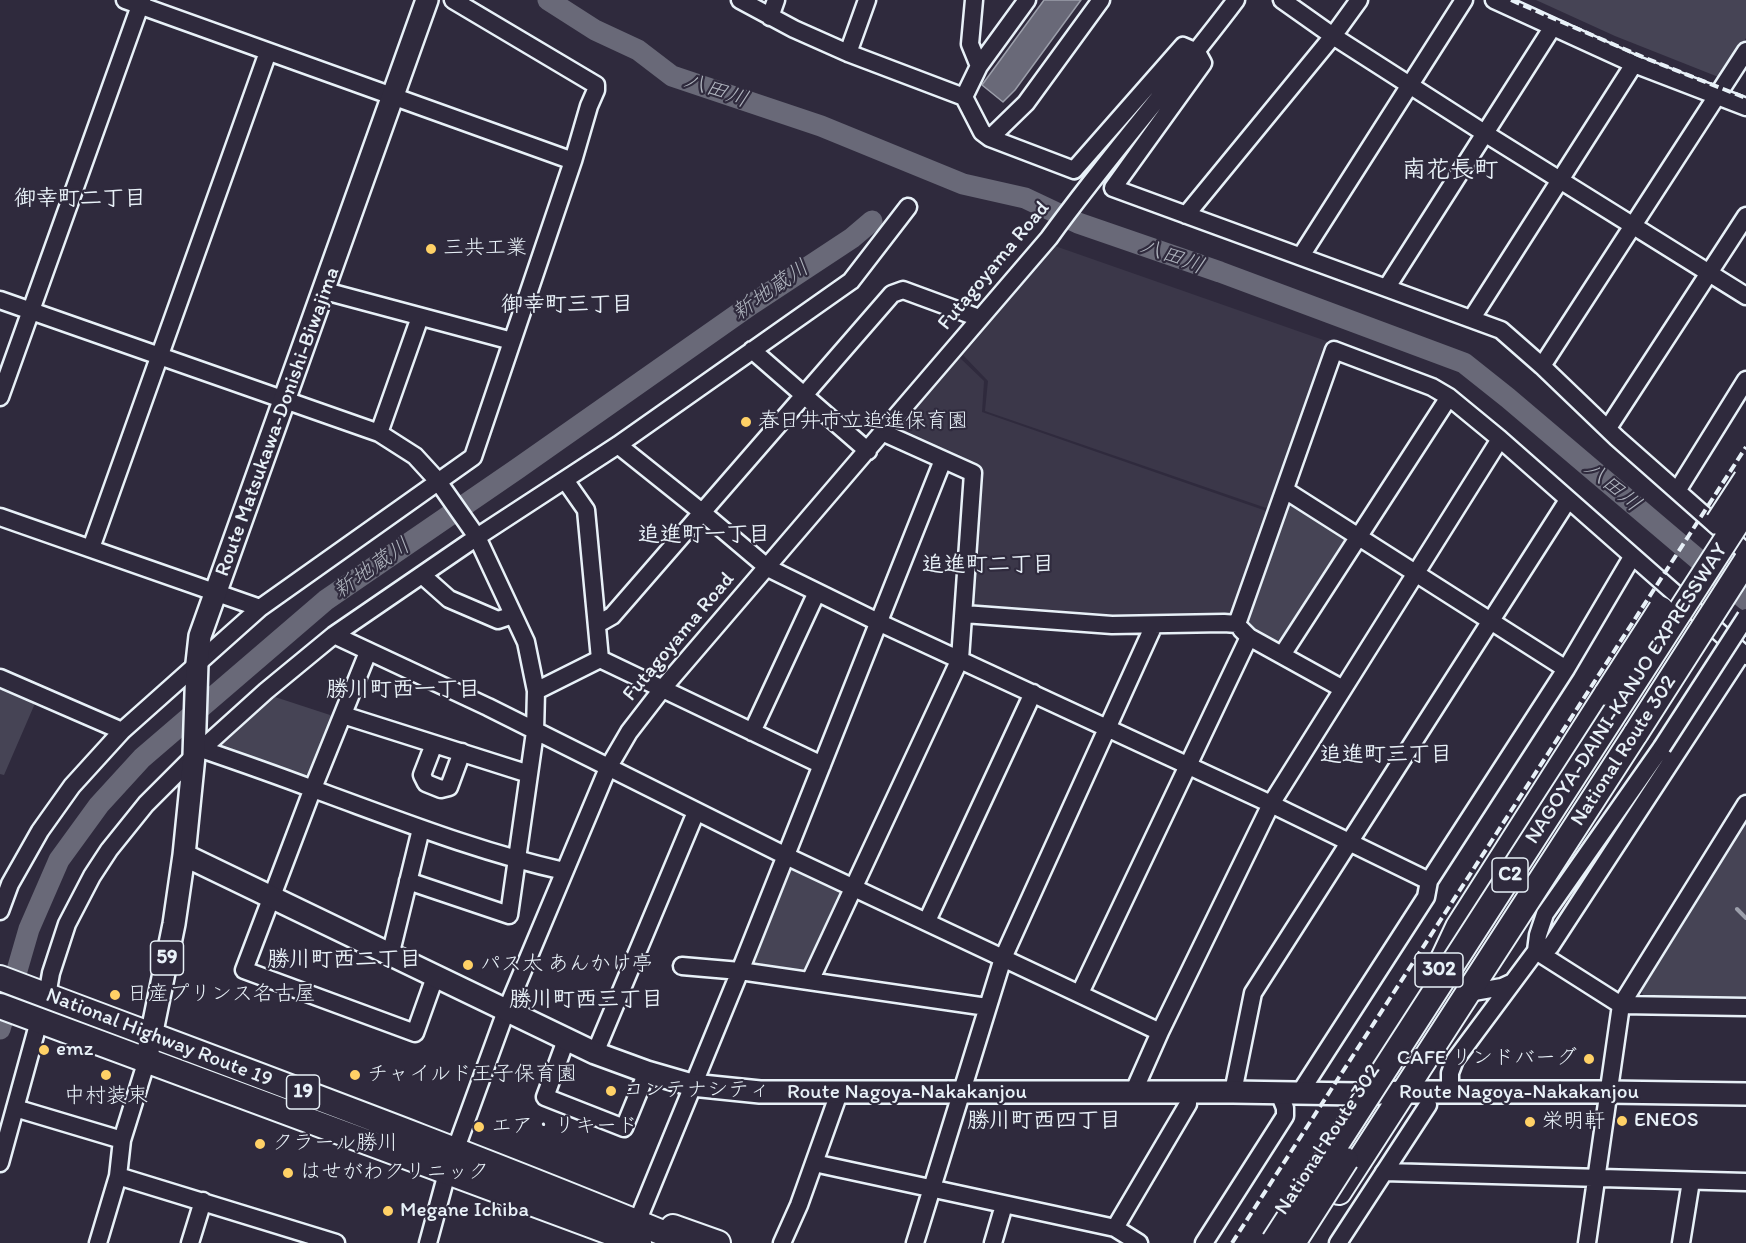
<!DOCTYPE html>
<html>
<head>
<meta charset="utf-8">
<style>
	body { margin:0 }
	canvas { display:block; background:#2f2a3d }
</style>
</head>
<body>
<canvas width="1746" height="1243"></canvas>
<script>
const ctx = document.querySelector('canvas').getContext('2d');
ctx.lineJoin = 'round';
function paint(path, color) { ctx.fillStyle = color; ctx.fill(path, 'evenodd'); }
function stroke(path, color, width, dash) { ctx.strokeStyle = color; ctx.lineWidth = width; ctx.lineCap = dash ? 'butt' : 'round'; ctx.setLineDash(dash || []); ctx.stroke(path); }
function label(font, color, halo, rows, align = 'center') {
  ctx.font = font + ' Itim,"Klee One",sans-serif'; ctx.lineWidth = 4.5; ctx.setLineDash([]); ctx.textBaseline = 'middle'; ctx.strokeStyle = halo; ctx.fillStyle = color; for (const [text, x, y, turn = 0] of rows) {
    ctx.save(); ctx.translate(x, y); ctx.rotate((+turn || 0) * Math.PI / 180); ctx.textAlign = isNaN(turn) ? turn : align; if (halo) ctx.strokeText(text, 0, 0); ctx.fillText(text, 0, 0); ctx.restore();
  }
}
const built = new Path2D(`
	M 1055,246 L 1329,342 L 1272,510 L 985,411 L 988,381 L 963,355 Z
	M 960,358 L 984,381 L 982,412 L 1272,513 L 1231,617 L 1113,620 L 972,609 L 969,605 L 978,469 L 901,436 L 899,427 Z`);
const green = new Path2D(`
	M 1536,0 L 1746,0 L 1746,38 L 1721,78 L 1615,36 Z
	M 1291,501 L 1346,536 L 1347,542 L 1282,644 L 1277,646 L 1244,624 L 1286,504 Z
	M 0,685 L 36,701 L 4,775 L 0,774 Z
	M 266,696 L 275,697 L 330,715 L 333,720 L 310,779 L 213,748 Z
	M 1746,819 L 1746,999 L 1644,997 L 1640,988 Z
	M 791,867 L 842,891 L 843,896 L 808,971 L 803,974 L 751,967 L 749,962 L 786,869 Z`);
const water = new Path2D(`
	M 1044,0 L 1081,0 L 1015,90 L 1003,102 L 982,85 Z`);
const stream = new Path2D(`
	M 1737,909 L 1746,918`);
const river = new Path2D(`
	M 548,0 L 595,30 L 638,50 L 672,76 L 821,126 L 963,184 L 1025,198 L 1078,223 L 1220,272 L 1464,363 L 1508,398 L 1746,600
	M 0,1029 L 29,929 L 59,860 L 99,805 L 142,758 L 326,600 L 517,469 L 752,304 L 852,238 L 872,221`);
const minor = new Path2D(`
	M 125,0 L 573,161
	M 740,0 L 794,29 L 848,53 L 964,97 L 979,66 L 1027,0
	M 974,0 L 970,44 L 979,66
	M 1282,0 L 1333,36 L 1486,134 L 1746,296
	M 1494,0 L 1634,64 L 1746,107
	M 770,17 L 776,0
	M 848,53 L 867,0
	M 964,97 L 982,132 L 990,138 L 1074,170 L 1183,46 L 1197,52 L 1203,63 L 1113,188 L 1501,330 L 1542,366 L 1617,438 L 1746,552
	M 990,138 L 1026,103 L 1101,0
	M 1186,215 L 1333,36 L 1359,0
	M 1301,256 L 1464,0
	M 1387,287 L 1552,28
	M 325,291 L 512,341
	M 0,300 L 379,433 L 415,456 L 437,480 L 477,537 L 526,642 L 536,691 L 535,732 L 509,915 L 408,881
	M 1472,318 L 1634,64
	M 752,350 L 868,451
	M 1542,366 L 1746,51
	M 0,397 L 142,0
	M 1608,428 L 1746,216
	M 379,433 L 420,317
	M 618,445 L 703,513 L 768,568 L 878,622 L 1271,804 L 1429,881
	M 1285,490 L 1566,669
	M 1677,491 L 1746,380
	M 0,517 L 260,608
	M 91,548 L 268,52
	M 422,575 L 449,599 L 498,620 L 513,615
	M 964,614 L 1112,625 L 1224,623 L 1237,624 L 1334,350 L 1432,387 L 1449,397 L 1500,439 L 1746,656
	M 598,624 L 612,616 L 892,294 L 903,290 L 979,318
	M 1241,629 L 1249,637 L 1343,689
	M 334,635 L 488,707 L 786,856 L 1160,1032
	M 368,652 L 313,788 L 244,970 L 415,1033 L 435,977
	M 1282,655 L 1449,397
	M 600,659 L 822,765
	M 0,678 L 122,731
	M 536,691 L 600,659 L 586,510 L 565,480
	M 343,715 L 529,774
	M 752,732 L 817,592
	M 434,744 L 422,775 L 426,783 L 441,789 L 449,787 L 462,752
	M 201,749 C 239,762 276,775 313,789 C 396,819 478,852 564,871
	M 0,911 L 10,884 L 40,831 L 72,786 L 122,731 L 260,608 L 473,457 L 573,161 L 589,106 L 596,90 L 596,85 L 453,0
	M 927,921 L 1033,693
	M 1536,951 L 1550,947 L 1742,653
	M 1536,951 L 1621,1005 L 1746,1007
	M 390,956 L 421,829
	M 682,966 L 740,971 L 987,1007
	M 810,981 L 960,659 L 973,473 L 884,433
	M 1080,993 L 1249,637
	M 1468,993 L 1502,987 L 1513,982
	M 47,996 L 51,973 L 67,924 L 92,876 L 109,850 L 146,804 L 194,756 L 266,691 L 334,635 L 477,537 L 618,445 L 851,281 L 908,207
	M 566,1040 L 545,1097 L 624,1128 L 647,1072
	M 595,1053 L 696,812
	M 1233,1092 L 1253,993 L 1568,500
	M 1450,1092 L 1450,1073 L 1455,1060 L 1536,951 L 1538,935 L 1545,914 L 1662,747
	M 1133,1093 L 1160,1032 L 1271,804 L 1500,439
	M 1299,1094 L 1426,897 L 1429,881 L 1566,669 L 1632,557
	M 15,1108 L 122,1140
	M 0,1163 L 39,1021
	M 814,1163 L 1115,1228
	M 1384,1172 L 1746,1182
	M 118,1176 L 336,1243
	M 640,1215 L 740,971 L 943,460
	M 98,1243 L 118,1176 L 122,1140 L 147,1060
	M 190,1243 L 203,1201
	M 428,1243 L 447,1173 L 506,1011 L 608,768 L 629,732 L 663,688 L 1049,238 C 1108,156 1176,80 1236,0
	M 782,1243 L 799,1205 L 839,1093
	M 915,1243 L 1003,958 L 1154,625
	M 993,1243 L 1004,1205
	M 1139,1243 L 1115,1228 L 1188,1104 L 1188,1093
	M 1204,1243 L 1285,1116 L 1285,1108 L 1279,1093
	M 1338,1243 L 1428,1105
	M 1587,1243 L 1621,1005 L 1746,804
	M 1681,1243 L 1691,1181`);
const major = new Path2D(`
	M 184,855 L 595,1053 L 647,1072 L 692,1085 L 760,1092 L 1233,1092 L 1358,1094 L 1404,1092 L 1609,1092 L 1746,1094
	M 148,1051 L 174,924 L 184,855 L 194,756 L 197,663 L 200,636 L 427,0`);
const highway = new Path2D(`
	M 0,978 C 230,1065 461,1149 687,1243
	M 1433,980 L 1458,927 L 1607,693
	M 0,1006 L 639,1243
	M 1339,1192 L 1636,733
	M 673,1227 L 718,1243`);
const rail = new Path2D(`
	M 1511,0 L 1645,58 L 1746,98
	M 1232,1243 L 1746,447`);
const minorBridge = new Path2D(`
	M 1662,747 L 1746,617`);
const highwayBridge = new Path2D(`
	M 1718,522 L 1746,479
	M 1607,693 L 1661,609
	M 1636,733 L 1746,561
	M 1274,1241 L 1746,509
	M 1293,1243 L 1346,1160`);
const markers = [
	[431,249,6,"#ffd166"],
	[746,422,6,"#ffd166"],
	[468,965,6,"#ffd166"],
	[115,995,6,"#ffd166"],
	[44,1050,6,"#ffd166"],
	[1589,1059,6,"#ffd166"],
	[106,1075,6,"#ffd166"],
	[355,1075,6,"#ffd166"],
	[611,1091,6,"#ffd166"],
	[1622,1121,6,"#ffd166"],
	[1530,1122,6,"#ffd166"],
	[479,1127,6,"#ffd166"],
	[260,1144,6,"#ffd166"],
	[288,1173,6,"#ffd166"],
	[388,1211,6,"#ffd166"]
];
const shields = [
	[1510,875,36],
	[167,958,33],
	[1439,970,48],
	[303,1092,33]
];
const shieldNames = [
	["C2",1510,875],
	["59",167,958],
	["302",1439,970],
	["19",303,1092]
];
const poiNames = [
	["三共工業",443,249],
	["春日井市立追進保育園",758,422],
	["パス太 あんかけ亭",480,965],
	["日産プリンス名古屋",127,995],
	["emz",56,1050],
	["CAFE リンドバーグ",1577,1059,"right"],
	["チャイルド王子保育園",367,1075],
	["コンテナシティ",623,1091],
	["中村装束",106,1097,"center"],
	["ENEOS",1634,1121],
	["栄明軒",1542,1122],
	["エア・リキード",491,1127],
	["クラール勝川",272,1144],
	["はせがわクリニック",300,1173],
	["Megane Ichiba",400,1211]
];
const streetNames = [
	["Futagoyama Road",994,266,-50],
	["Route Matsukawa-Donishi-Biwajima",278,422,-70],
	["Futagoyama Road",679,637,-50],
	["NAGOYA-DAINI-KANJO EXPRESSWAY",1627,694,-57],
	["National Route 302",1624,751,-57],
	["National Highway Route 19",159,1038,21],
	["Route Nagoya-Nakakanjou",907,1093],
	["Route Nagoya-Nakakanjou",1519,1093],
	["National Route 302",1328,1140,-57]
];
const waterNames = [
	["八田川",716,91,19],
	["八田川",1172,257,20],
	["新地蔵川",771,291,-35],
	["八田川",1612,487,40],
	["新地蔵川",372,569,-35]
];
const neighbourhoodNames = [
	["御幸町二丁目",80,199],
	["御幸町三丁目",567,305],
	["追進町一丁目",704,535],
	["追進町二丁目",988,565],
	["勝川町西一丁目",403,690],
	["追進町三丁目",1386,755],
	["勝川町西二丁目",344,960],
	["勝川町西三丁目",586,1000],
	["勝川町西四丁目",1044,1121]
];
const quarterNames = [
	["南花長町",1450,171]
];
paint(built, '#3b3749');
paint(green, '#464455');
paint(water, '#696978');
stroke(water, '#9c9fab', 1.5);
stroke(stream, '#9c9fab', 4);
stroke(river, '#696978', 21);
stroke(minor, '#e8f1f8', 21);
stroke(major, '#e8f1f8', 26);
stroke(highway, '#e8f1f8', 28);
stroke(minor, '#2f2a3d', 16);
stroke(major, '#2f2a3d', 21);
stroke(highway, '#2f2a3d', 24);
stroke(rail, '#e8f1f8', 4, [9, 4.5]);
stroke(minorBridge, '#e8f1f8', 21, []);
stroke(highwayBridge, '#e8f1f8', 28, []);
stroke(minorBridge, '#2f2a3d', 16);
stroke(highwayBridge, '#2f2a3d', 24);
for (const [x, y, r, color] of markers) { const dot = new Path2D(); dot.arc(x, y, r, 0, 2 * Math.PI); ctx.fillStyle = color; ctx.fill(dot); stroke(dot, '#2f2a3d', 2); }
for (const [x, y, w] of shields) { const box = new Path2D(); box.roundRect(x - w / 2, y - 17, w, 34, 4.5); ctx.fillStyle = '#2f2a3d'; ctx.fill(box); stroke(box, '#e8f1f8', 1.5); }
label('bold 20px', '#e8f1f8', null, shieldNames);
label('21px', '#e8f1f8', '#2f2a3d', poiNames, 'left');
label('21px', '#e8f1f8', '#2f2a3d', streetNames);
label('italic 22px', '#afb4be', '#2f2a3d', waterNames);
label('bold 22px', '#e8f1f8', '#2f2a3d', neighbourhoodNames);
label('bold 24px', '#e8f1f8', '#2f2a3d', quarterNames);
</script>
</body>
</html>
